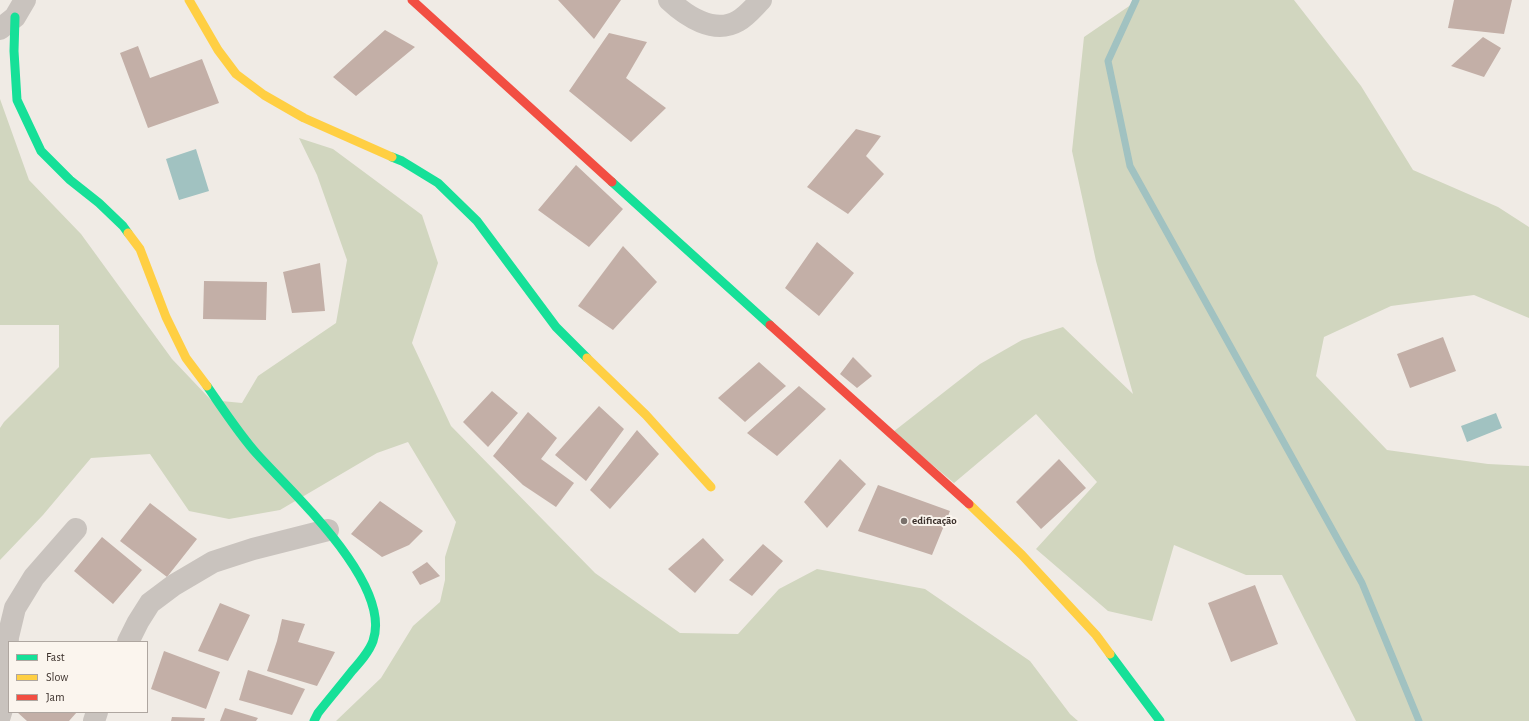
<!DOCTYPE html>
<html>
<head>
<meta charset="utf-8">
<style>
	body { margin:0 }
	#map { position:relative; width:1529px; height:721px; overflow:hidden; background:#f0ebe5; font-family:"Alegreya Sans",sans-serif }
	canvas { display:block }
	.legend { position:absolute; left:8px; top:641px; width:140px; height:72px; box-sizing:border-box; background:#fbf5ee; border:1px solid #aea6a0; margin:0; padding:5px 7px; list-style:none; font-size:12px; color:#3b302b }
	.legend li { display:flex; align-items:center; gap:8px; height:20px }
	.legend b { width:20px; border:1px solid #aea6a0 }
</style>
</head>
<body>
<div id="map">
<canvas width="1529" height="721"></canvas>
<ul class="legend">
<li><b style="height:5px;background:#16e098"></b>Fast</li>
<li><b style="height:5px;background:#ffcf43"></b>Slow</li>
<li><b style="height:5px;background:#f24e42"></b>Jam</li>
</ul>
</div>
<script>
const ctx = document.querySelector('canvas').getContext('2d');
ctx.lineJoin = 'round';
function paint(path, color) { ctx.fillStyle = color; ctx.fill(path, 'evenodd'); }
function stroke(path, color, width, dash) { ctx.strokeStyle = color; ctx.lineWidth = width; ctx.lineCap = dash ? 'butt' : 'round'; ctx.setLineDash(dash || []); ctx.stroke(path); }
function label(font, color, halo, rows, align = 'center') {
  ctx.font = font + ' "Alegreya Sans",sans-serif'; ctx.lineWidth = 4; ctx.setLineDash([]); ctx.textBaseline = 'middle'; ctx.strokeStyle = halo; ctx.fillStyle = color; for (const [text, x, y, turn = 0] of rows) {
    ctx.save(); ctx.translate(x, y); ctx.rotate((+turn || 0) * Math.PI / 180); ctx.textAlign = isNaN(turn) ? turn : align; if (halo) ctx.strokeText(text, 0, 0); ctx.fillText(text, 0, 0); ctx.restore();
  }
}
const green = new Path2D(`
	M 1138,0 L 1294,0 L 1361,86 L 1413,170 L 1498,207 L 1529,227 L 1529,318 L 1474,295 L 1391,306 L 1324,337 L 1316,376 L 1387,450 L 1488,464 L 1529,466 L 1529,721 L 1356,721 L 1282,575 L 1246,575 L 1174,545 L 1152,621 L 1108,611 L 1036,549 L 1097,482 L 1036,414 L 954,483 L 893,432 L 980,364 L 1022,340 L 1063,327 L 1133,394 L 1096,261 L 1072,151 L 1084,37 Z
	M 0,99 L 29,180 L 81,234 L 172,359 L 211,400 L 242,403 L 258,376 L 336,323 L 347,260 L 317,175 L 299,138 L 333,149 L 422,215 L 438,263 L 412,343 L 451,426 L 595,573 L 680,633 L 738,634 L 779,589 L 817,569 L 925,589 L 1030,661 L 1070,714 L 1078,721 L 336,721 L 381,678 L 413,626 L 440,602 L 445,580 L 445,557 L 456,522 L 408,442 L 377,453 L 280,510 L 229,519 L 189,511 L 150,454 L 91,458 L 43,515 L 0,560 L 0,428 L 4,422 L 59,367 L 59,325 L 0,325 Z`);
const water = new Path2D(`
	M 196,149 L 209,191 L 179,200 L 166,159 Z
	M 1496,413 L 1502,428 L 1467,442 L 1461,426 Z`);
const stream = new Path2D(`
	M 1136,0 L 1108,61 L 1130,166 L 1362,583 L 1419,721`);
const building = new Path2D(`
	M 558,0 L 621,0 L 594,39 Z
	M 1454,0 L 1512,0 L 1504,34 L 1448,28 Z
	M 385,30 L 415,47 L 356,96 L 333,77 Z
	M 609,33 L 647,42 L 626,78 L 666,108 L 631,142 L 569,91 Z
	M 1483,37 L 1501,48 L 1484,77 L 1451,66 Z
	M 138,46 L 150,78 L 202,59 L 219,103 L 148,128 L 120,53 Z
	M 856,129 L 881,136 L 866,156 L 884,174 L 848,214 L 807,187 Z
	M 576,165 L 623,209 L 589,247 L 538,210 Z
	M 817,242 L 854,273 L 819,316 L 785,288 Z
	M 623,246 L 657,282 L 613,330 L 578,306 Z
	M 320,263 L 325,311 L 292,313 L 283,272 Z
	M 204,281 L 267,282 L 266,320 L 203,319 Z
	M 1443,337 L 1456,371 L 1410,388 L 1397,354 Z
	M 853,357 L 872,376 L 857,388 L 840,374 Z
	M 759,362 L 786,386 L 745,422 L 718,398 Z
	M 799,386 L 826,409 L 777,456 L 747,433 Z
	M 492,391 L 518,413 L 488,447 L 463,422 Z
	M 599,406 L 624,429 L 586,481 L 555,455 Z
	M 528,412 L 557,438 L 541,459 L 574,483 L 556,507 L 523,485 L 493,456 Z
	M 637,430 L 659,454 L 610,509 L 590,490 Z
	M 840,459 L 866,484 L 827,528 L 804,502 Z
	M 1059,459 L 1086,488 L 1041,529 L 1016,502 Z
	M 878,485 L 950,511 L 932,555 L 858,531 Z
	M 380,501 L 423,531 L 409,545 L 382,557 L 351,534 Z
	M 150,503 L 197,539 L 167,577 L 120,541 Z
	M 102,537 L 142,570 L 113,604 L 74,571 Z
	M 703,538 L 724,560 L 695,593 L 668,569 Z
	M 763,544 L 783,561 L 752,596 L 729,580 Z
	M 427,562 L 440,576 L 420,585 L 412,572 Z
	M 1255,585 L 1278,644 L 1231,662 L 1208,603 Z
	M 220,603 L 250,615 L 228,661 L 198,651 Z
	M 282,619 L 305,624 L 298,642 L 335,652 L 317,686 L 267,671 L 277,641 Z
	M 164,651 L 220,672 L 206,709 L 151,689 Z
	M 248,670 L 305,689 L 292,715 L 239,700 Z
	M 225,708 L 258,718 L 256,721 L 220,721 Z
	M 17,712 L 77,712 L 69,721 L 27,721 Z
	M 172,717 L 205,718 L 204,721 L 171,721 Z`);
const street = new Path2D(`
	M 669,0 C 686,16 714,35 738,21 C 747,16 754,7 761,0
	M 0,29 L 15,17 L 25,0
	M 128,642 L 138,622 L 150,603 L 174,585 L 213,562 L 253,549 L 328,530
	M 0,716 L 5,699 L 8,637 L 15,608 L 34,577 L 76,529
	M 94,721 L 97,712`);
const fast = new Path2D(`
	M 15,17 L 14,51 L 17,100 L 41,151 L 70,180 L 99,203 L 123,226 L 128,233
	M 392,157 L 402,161 L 438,183 L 477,221 L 556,327 L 587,358
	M 612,182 L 770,325
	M 207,386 C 223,409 239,434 257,454 C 292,493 393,584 373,641 C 369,652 360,662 352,671 C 341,685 329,699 318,713 L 314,721
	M 1110,654 L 1160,721`);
const slow = new Path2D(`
	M 189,0 L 218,50 L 236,74 L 264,95 L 304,118 L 392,157
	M 128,233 L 140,249 L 166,317 L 186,358 L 207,386
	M 587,358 L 646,415 L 711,487
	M 969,504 L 1022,555 L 1096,635 L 1110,654`);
const jam = new Path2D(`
	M 412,0 L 612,182
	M 770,325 L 969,504`);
const markers = [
	[904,521,4,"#7a716c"]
];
const poiNames = [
	["edificação",912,521]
];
paint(green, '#d1d6bf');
paint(water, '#a1c2c1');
stroke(stream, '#a1c2c1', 7);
paint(building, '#c3afa7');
stroke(street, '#c9c3be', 22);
stroke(fast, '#16e098', 9);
stroke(slow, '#ffcf43', 9);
stroke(jam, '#f24e42', 9);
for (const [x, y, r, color] of markers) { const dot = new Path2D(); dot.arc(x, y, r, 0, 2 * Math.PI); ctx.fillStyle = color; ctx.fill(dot); stroke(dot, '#fbf5ee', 1.5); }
label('bold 11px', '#3b302b', '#fbf5ee', poiNames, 'left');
</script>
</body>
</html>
